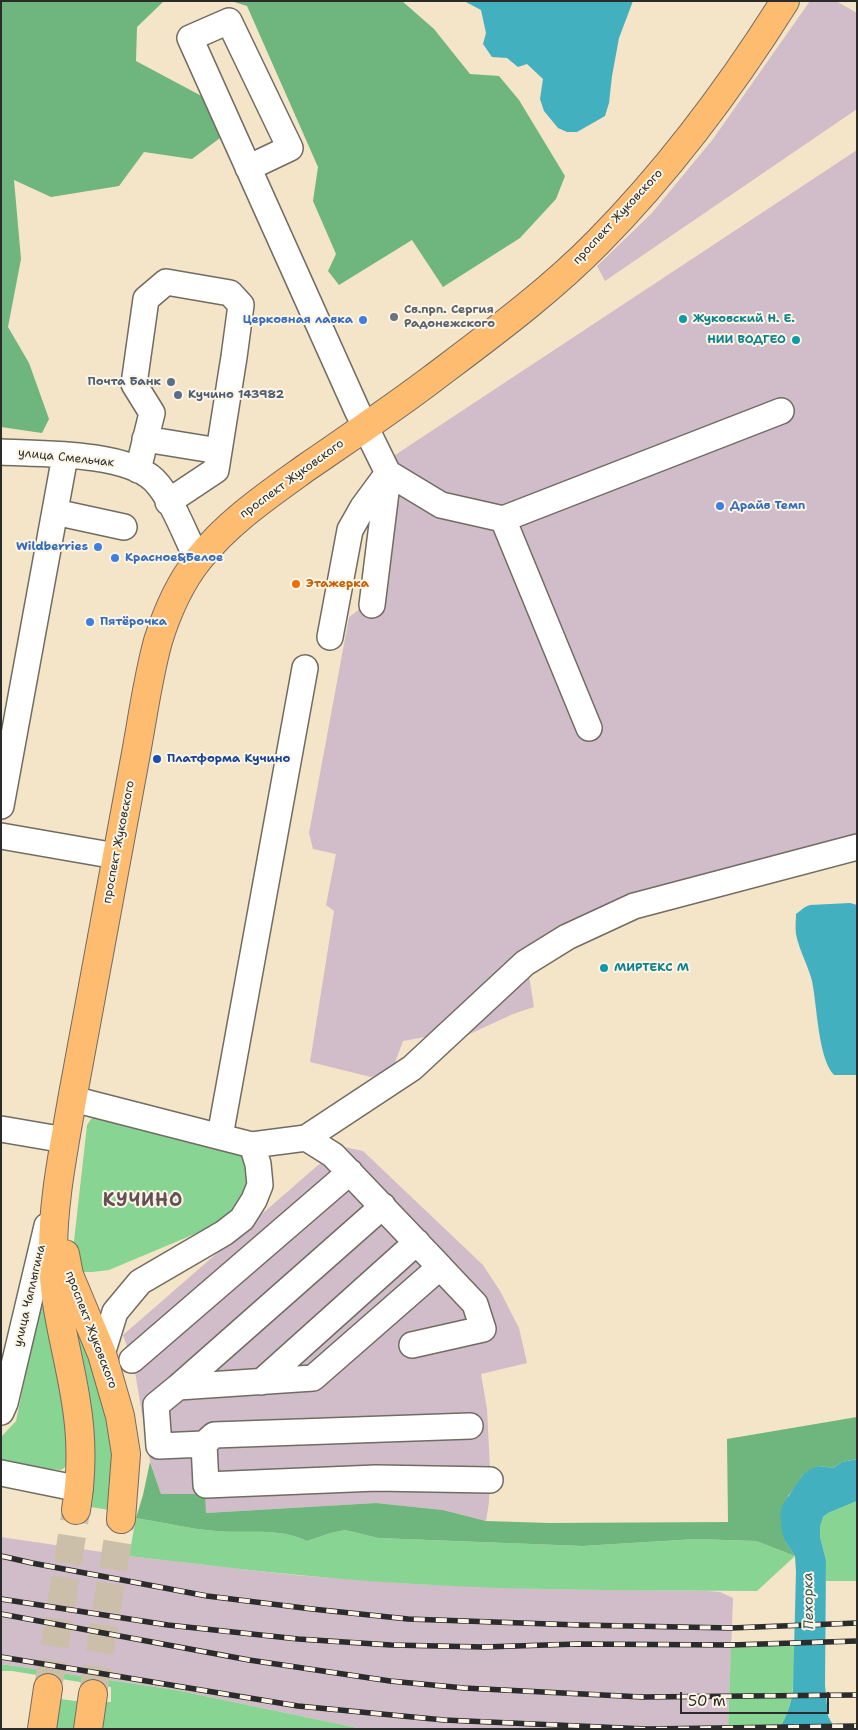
<!DOCTYPE html>
<html>
<head>
<meta charset="utf-8">
<style>
	body { margin:0 }
	#map { position:relative; width:858px; height:1730px; overflow:hidden; background:#f4e4c8; font-family:"Shantell Sans",sans-serif }
	canvas { display:block }
	.frame { position:absolute; inset:0; border:2px solid #2b2b2b; pointer-events:none }
	.scale { position:absolute; left:680px; top:1692px; width:149px; height:22px; box-sizing:border-box; border:2px solid #2b2b2b; border-top:0; padding-left:6px; font-size:15px; line-height:18px; white-space:nowrap; color:#2b2b2b; -webkit-text-stroke:4px #fcf5e5; paint-order:stroke }
</style>
</head>
<body>
<div id="map">
<canvas width="858" height="1730"></canvas>
<div class="frame"></div>
<div class="scale">50 m</div>
</div>
<script>
const ctx = document.querySelector('canvas').getContext('2d');
ctx.lineJoin = 'round';
function paint(path, color) { ctx.fillStyle = color; ctx.fill(path, 'evenodd'); }
function stroke(path, color, width, dash) { ctx.strokeStyle = color; ctx.lineWidth = width; ctx.lineCap = dash ? 'butt' : 'round'; ctx.setLineDash(dash || []); ctx.stroke(path); }
function label(font, color, halo, rows, align = 'center') {
  ctx.font = font + ' "Shantell Sans",sans-serif'; ctx.lineWidth = 4; ctx.setLineDash([]); ctx.textBaseline = 'middle'; ctx.strokeStyle = halo; ctx.fillStyle = color; for (const [text, x, y, turn = 0] of rows) {
    ctx.save(); ctx.translate(x, y); ctx.rotate((+turn || 0) * Math.PI / 180); ctx.textAlign = isNaN(turn) ? turn : align; if (halo) ctx.strokeText(text, 0, 0); ctx.fillText(text, 0, 0); ctx.restore();
  }
}
const industrial = new Path2D(`
	M 810,1 L 836,1 L 857,13 L 857,109 L 605,281 L 597,266 L 652,213 L 713,139 Z
	M 857,150 L 857,847 L 636,912 L 528,969 L 534,1007 L 513,1014 L 444,1046 L 431,1036 L 403,1041 L 393,1068 L 371,1077 L 310,1062 L 334,911 L 326,905 L 336,854 L 313,849 L 309,833 L 349,617 L 361,608 L 383,463 Z
	M 344,1147 L 363,1151 L 483,1265 L 500,1291 L 519,1328 L 527,1363 L 481,1374 L 487,1409 L 490,1468 L 489,1502 L 486,1521 L 443,1510 L 376,1503 L 206,1513 L 204,1494 L 161,1494 L 150,1461 L 134,1366 L 123,1335 L 317,1166 Z
	M 1,1537 L 129,1556 L 294,1575 L 415,1584 L 544,1589 L 708,1591 L 720,1592 L 733,1598 L 728,1729 L 363,1729 L 176,1690 L 1,1664 Z`);
const green = new Path2D(`
	M 97,1116 L 246,1154 L 253,1185 L 228,1220 L 109,1270 L 92,1272 L 81,1272 L 73,1250 L 87,1125 L 91,1119 Z
	M 45,1265 L 71,1463 L 61,1470 L 1,1465 L 1,1437 L 16,1421 L 38,1316 Z
	M 70,1297 L 114,1427 L 116,1511 L 84,1506 Z
	M 857,1501 L 857,1581 L 826,1581 L 826,1560 L 820,1537 L 820,1522 L 823,1517 L 828,1513 Z
	M 136,1518 C 162,1522 189,1529 216,1531 C 247,1534 278,1527 307,1541 L 331,1533 L 345,1530 L 378,1538 L 583,1546 L 696,1539 L 756,1541 L 795,1556 L 757,1591 C 643,1590 528,1591 414,1584 C 318,1579 224,1567 129,1556 Z
	M 794,1643 C 794,1673 796,1703 779,1729 L 728,1729 L 731,1645 Z
	M 1,1664 L 176,1690 L 363,1729 L 98,1729 L 100,1702 L 111,1702 L 111,1687 L 12,1671 L 1,1671 Z
	M 53,1698 L 83,1702 L 80,1729 L 48,1729 Z`);
const forest = new Path2D(`
	M 1,1 L 164,1 L 137,27 L 136,61 L 209,100 L 224,135 L 192,159 L 144,152 L 119,186 L 51,197 L 14,180 L 21,259 L 8,327 L 29,363 L 49,419 L 42,433 L 1,427 Z
	M 231,1 L 402,1 L 434,29 L 470,74 L 499,76 L 519,100 L 565,176 L 556,199 L 520,238 L 443,287 L 412,240 L 339,285 L 328,271 L 336,254 L 313,201 L 318,167 L 247,6 Z
	M 857,1417 L 857,1459 L 842,1462 L 833,1468 L 819,1466 L 802,1476 L 797,1485 L 788,1496 L 785,1541 L 795,1556 L 756,1541 L 696,1539 L 583,1546 L 378,1538 L 345,1530 L 331,1533 L 307,1541 C 278,1527 247,1534 216,1531 C 189,1529 162,1522 136,1518 L 143,1495 L 150,1462 L 161,1494 L 205,1494 L 206,1513 L 376,1503 L 443,1510 L 486,1521 L 549,1523 L 728,1522 L 727,1439 Z`);
const water = new Path2D(`
	M 464,1 L 633,1 L 619,38 L 612,76 L 609,103 L 605,116 L 577,132 L 567,132 L 558,128 L 544,111 L 540,99 L 543,79 L 527,64 L 518,67 L 507,58 L 492,57 L 483,44 L 486,33 L 481,10 Z
	M 850,903 L 857,905 L 857,1075 L 834,1075 C 818,1059 817,1004 812,981 C 808,965 799,950 796,934 C 795,927 796,920 796,914 L 805,907 L 810,905 Z
	M 857,1459 L 857,1501 L 828,1513 L 823,1517 L 820,1526 L 820,1537 L 826,1560 L 825,1685 L 828,1716 L 835,1729 L 779,1729 C 787,1716 791,1704 793,1689 L 796,1572 L 795,1556 L 785,1541 L 782,1532 L 780,1514 L 782,1506 L 802,1476 L 809,1470 L 819,1466 L 833,1468 L 842,1462 Z`);
const majorTunnel = new Path2D(`
	M 48,1688 L 76,1510
	M 93,1694 L 121,1519`);
const minor = new Path2D(`
	M 248,168 L 290,148 L 229,21 L 190,38 L 357,410 L 388,473 L 441,505 L 503,519 L 781,411
	M 145,439 L 219,451
	M 1,452 C 41,454 125,452 154,480 C 172,498 186,537 198,561
	M 138,470 L 152,413 L 134,384 L 146,299 L 166,282 L 230,293 L 241,305 L 234,357 L 216,470 L 168,502
	M 55,512 L 124,527
	M 503,519 L 589,728
	M 372,605 L 388,476
	M 330,637 L 350,530 L 363,507 L 388,473
	M 1,806 L 65,456
	M 1,836 L 116,856
	M 73,1099 L 252,1145 L 258,1164 L 260,1185 L 254,1200 L 242,1219 L 224,1233 L 140,1282 L 115,1312 L 102,1354
	M 1,1129 L 65,1140
	M 220,1136 L 305,668
	M 306,1138 L 333,1155 L 440,1267 L 313,1378 L 178,1387 L 156,1405 L 159,1446 L 204,1444 L 206,1485 L 376,1478 L 490,1480
	M 252,1145 L 306,1138 L 412,1068 L 525,963 L 567,937 L 634,906 L 857,847
	M 412,1345 L 483,1329 L 475,1304 L 440,1267
	M 132,1360 L 350,1172
	M 261,1382 L 417,1242
	M 178,1387 L 383,1206
	M 1,1412 L 5,1403 L 47,1226
	M 204,1444 L 214,1435 L 470,1426
	M 1,1473 L 80,1489`);
const major = new Path2D(`
	M 65,1254 L 69,1275 L 102,1354 L 120,1416 L 126,1454 L 121,1519
	M 76,1510 C 82,1474 82,1438 76,1402 C 69,1355 54,1309 53,1260 C 52,1206 63,1153 72,1100 C 81,1053 89,1006 98,959 C 110,894 122,829 134,764 C 142,723 147,681 158,641 C 167,612 179,584 198,560 C 228,522 268,495 307,467 C 349,438 391,410 432,379 C 489,336 548,293 598,242 C 670,169 731,87 785,1
	M 42,1729 L 48,1688
	M 88,1729 L 93,1694`);
const rail = new Path2D(`
	M 1,1556 L 32,1563 L 207,1596 L 312,1609 L 408,1619 L 579,1625 L 731,1628 L 857,1623
	M 1,1599 L 168,1625 L 298,1639 L 391,1645 L 484,1647 L 578,1644 L 731,1645 L 857,1641
	M 1,1614 L 249,1660 L 390,1681 L 464,1688 L 642,1697 L 857,1695
	M 1,1657 L 298,1706 L 444,1720 L 646,1729 L 857,1726`);
const markers = [
	[394,317,5,"#6b7280"],
	[683,319,5,"#0f9aa8"],
	[363,320,5,"#3f7fe0"],
	[796,340,5,"#0f9aa8"],
	[171,382,5,"#5c6f8a"],
	[178,395,5,"#5c6f8a"],
	[720,506,5,"#3f7fe0"],
	[98,547,5,"#3f7fe0"],
	[115,558,5,"#3f7fe0"],
	[296,584,5,"#e8710a"],
	[90,622,5,"#3f7fe0"],
	[157,759,5,"#1a4fb4"],
	[604,968,5,"#0f9aa8"]
];
const streetNames = [
	["проспект Жуковского",618,217,-47],
	["улица Смельчак",66,458,6],
	["проспект Жуковского",292,479,-36],
	["проспект Жуковского",119,842,-79],
	["улица Чаплыгина",30,1296,-77],
	["проспект Жуковского",91,1330,69]
];
const worshipNames = [
	["Св.прп. Сергия",404,310],
	["Радонежского",404,324]
];
const cultureNames = [
	["Жуковский Н. Е.",693,319],
	["НИИ ВОДГЕО",786,340,"right"],
	["МИРТЕКС М",614,968]
];
const shopNames = [
	["Церковная лавка",353,320,"right"],
	["Драйв Темп",730,506],
	["Wildberries",88,547,"right"],
	["Красное&Белое",125,558],
	["Пятёрочка",100,622]
];
const serviceNames = [
	["Почта Банк",161,382],
	["Кучино 143982",188,395,"left"]
];
const foodNames = [
	["Этажерка",306,584]
];
const transitNames = [
	["Платформа Кучино",167,759]
];
const waterNames = [
	["Пехорка",809,1601,-91]
];
const districtNames = [
	["КУЧИНО",143,1201]
];
paint(industrial, '#d1bdc9');
paint(green, '#88d593');
paint(forest, '#6eb67d');
paint(water, '#43b0c0');
stroke(majorTunnel, '#ccbfa9', 28, [28, 14]);
stroke(minor, '#716c62', 28);
stroke(major, '#716c62', 30);
stroke(minor, '#fff', 25);
stroke(major, '#febc71', 28);
stroke(rail, '#2b2b2b', 5.5);
stroke(rail, '#fcf5e5', 4, [11]);
for (const [x, y, r, color] of markers) { const dot = new Path2D(); dot.arc(x, y, r, 0, 2 * Math.PI); ctx.fillStyle = color; ctx.fill(dot); stroke(dot, '#fcf5e5', 2); }
label('12px', '#2b2b2b', '#fcf5e5', streetNames);
label('bold 12px', '#5b616d', '#fcf5e5', worshipNames, 'left');
label('bold 12px', '#0d838f', '#fcf5e5', cultureNames, 'left');
label('bold 12px', '#366cbe', '#fcf5e5', shopNames, 'left');
label('bold 12px', '#4e5e75', '#fcf5e5', serviceNames, 'right');
label('bold 12px', '#c56008', '#fcf5e5', foodNames, 'left');
label('bold 12px', '#164399', '#fcf5e5', transitNames, 'left');
label('italic 14px', '#335a5f', '#fcf5e5', waterNames);
ctx.letterSpacing = '1px';
label('bold 18px', '#644f56', '#fcf5e5', districtNames);
ctx.letterSpacing = '0px';
</script>
</body>
</html>
